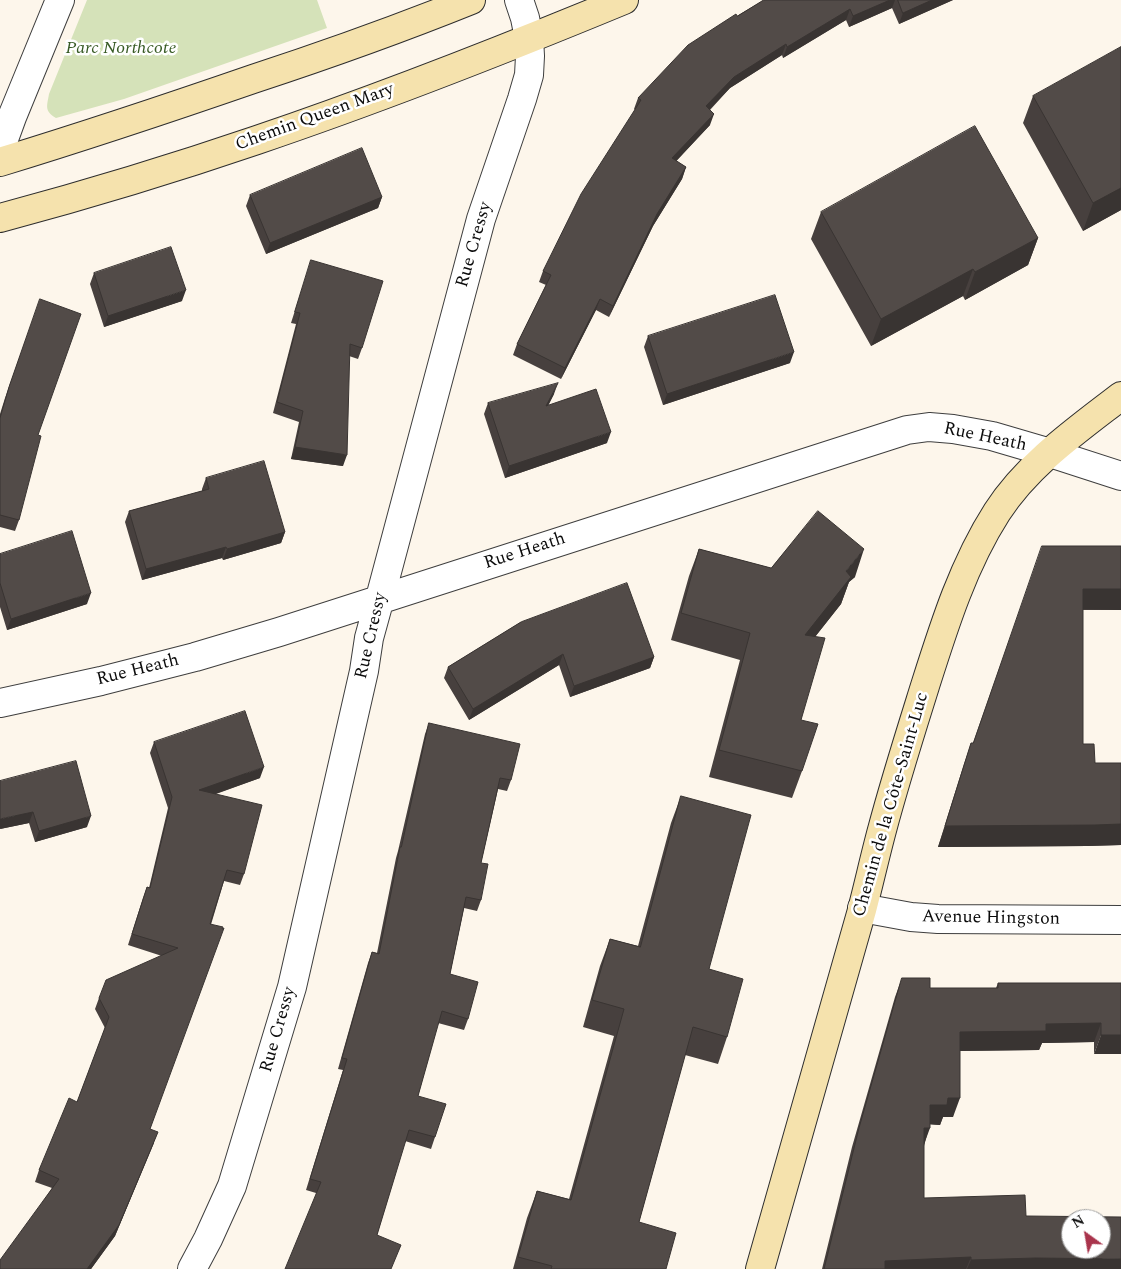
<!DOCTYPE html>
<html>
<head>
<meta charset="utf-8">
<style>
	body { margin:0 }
	#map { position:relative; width:1121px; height:1269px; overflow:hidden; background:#fdf6eb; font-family:Spectral,serif }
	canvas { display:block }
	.north { position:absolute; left:1061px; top:1209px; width:50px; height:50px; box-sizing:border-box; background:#fff; border:1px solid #9d9d9d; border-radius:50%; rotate:328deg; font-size:14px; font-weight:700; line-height:20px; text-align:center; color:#0b0b0b }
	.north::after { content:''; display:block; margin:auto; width:18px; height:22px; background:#a9344c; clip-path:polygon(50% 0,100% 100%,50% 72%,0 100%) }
</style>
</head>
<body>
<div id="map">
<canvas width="1121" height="1269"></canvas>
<div class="north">N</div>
</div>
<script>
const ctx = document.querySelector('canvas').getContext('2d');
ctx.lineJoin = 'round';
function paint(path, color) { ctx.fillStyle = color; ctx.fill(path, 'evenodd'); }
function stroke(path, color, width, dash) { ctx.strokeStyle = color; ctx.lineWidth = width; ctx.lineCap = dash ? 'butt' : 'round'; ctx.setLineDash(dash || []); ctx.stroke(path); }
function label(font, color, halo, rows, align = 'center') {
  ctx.font = font + ' Spectral,serif'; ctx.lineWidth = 5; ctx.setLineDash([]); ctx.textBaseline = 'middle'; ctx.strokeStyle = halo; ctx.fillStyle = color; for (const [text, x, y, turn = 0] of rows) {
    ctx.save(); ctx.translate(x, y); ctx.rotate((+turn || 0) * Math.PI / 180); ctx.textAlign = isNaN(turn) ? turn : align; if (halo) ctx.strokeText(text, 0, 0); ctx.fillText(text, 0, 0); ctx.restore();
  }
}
const green = new Path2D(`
	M 87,0 L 317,0 L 327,28 L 124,99 L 56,118 C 44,111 47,106 49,94 Z`);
const street = new Path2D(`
	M 0,150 L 12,117 L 60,0
	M 0,703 L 101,681 L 195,657 L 279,632 L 907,430 L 929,427 L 953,429 L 992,436 L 1050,453 L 1121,476
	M 862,908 L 911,917 L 938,919 L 1121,920
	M 192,1269 L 208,1239 L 232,1186 L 292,987 L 364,671 L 369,638 L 380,598 L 481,219 L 522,99 L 529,75 L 530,56 L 529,38 L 525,18 L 519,0`);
const secondary = new Path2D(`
	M 0,162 C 85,136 169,108 253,79 C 326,55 399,29 471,0
	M 0,218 C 86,195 172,169 257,140 C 381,98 503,50 624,0
	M 760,1269 C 793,1149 829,1030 862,910 C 869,883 875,856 882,830 C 895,781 910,734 925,686 C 944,626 963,565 997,512 C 1028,464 1077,430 1121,396`);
const wall = new Path2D(`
	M 764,0 L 953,0 L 899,24 L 892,8 L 849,27 L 846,20 L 783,58 L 782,55 L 730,88 L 710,110 L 710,125 L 676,161 L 686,167 L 682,179 L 653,226 L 609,317 L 596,310 L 561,379 L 513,355 L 517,344 L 546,285 L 539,282 L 543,271 L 635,110 L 634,109 L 638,98 L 737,16 Z
	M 1121,47 L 1121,210 L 1083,231 L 1023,123 L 1033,96 Z
	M 250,195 L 382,197 L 378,208 L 266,254 L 246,206 Z
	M 821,212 L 1038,238 L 1028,265 L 965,300 L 963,296 L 871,346 L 811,239 Z
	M 311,260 L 362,348 L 358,359 L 349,356 L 343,466 L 291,459 L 299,422 L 273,413 L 296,324 L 291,323 Z
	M 94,273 L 182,301 L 104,327 L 90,284 Z
	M 40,299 L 19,520 L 15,531 L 0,527 L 0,414 L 5,398 Z
	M 648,336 L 790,363 L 663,405 L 644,347 Z
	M 554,394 L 548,406 L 607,443 L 505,478 L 484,414 L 488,403 Z
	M 206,478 L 285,532 L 281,543 L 223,560 L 222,558 L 142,580 L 125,522 L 129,511 L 202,491 L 202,489 Z
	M 1121,546 L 1121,610 L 1083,610 L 1083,744 L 1095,763 L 1121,763 L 1121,845 L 1087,846 L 938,847 L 964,764 L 971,743 L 973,743 Z
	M 699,549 L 771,568 L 855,577 L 849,582 L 841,604 L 815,637 L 801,720 L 802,771 L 792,798 L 709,777 L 740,660 L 671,640 L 689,576 Z
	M 0,554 L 87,604 L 7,630 L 0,607 Z
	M 521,622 L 654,657 L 650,668 L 570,697 L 559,665 L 469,720 L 444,678 L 448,667 Z
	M 429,723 L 511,780 L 507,791 L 498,789 L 481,863 L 481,900 L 477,911 L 464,908 L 450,974 L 468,1019 L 464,1030 L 438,1023 L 418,1096 L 435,1137 L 431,1149 L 405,1141 L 377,1235 L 397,1256 L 316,1193 L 306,1190 L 343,1070 L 338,1069 L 368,963 L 372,952 L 377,953 L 396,858 L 398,851 L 425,734 Z
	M 154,742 L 260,778 L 216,794 L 244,874 L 240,885 L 224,881 L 150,1129 L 154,1143 L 115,1236 L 91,1269 L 0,1269 L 52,1188 L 35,1182 L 39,1170 L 77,1102 L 105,1028 L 95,1009 L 99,998 L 162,956 L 128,945 L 143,898 L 147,887 L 149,888 L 168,808 L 150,753 Z
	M 76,761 L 87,827 L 35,842 L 29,823 L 0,829 Z
	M 681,796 L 709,969 L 727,1037 L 718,1064 L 685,1055 L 639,1222 L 666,1269 L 513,1269 L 527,1218 L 537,1191 L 569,1199 L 614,1036 L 583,1027 L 600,966 L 610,939 L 638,946 L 671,823 Z
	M 902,978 L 930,988 L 996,988 L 998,983 L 1121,983 L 1094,1054 L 1094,1042 L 1042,1043 L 1039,1050 L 960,1051 L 953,1117 L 943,1117 L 940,1125 L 930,1124 L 924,1146 L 924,1198 L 1026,1216 L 1121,1269 L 822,1269 L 852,1147 L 895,997 Z`);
const shadedWall = new Path2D(`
	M 890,0 L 895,0 L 892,8 L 849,27 L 853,16 Z
	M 932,0 L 953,0 L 899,24 L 903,13 Z
	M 850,9 L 846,20 L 783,58 L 787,47 Z
	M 786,44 L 782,55 L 730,88 L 702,117 L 706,106 L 734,77 Z
	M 714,114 L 710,125 L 668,170 L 672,158 Z
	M 686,167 L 682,179 L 653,226 L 609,317 L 613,306 L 657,214 Z
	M 1121,188 L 1121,210 L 1083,231 L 1093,203 Z
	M 382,197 L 378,208 L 266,254 L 270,243 Z
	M 1038,238 L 1028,265 L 965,300 L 975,272 Z
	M 973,269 L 963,296 L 871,346 L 881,319 Z
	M 186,290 L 182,301 L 104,327 L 108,316 Z
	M 600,299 L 596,310 L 561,379 L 565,368 Z
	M 794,352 L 790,363 L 663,405 L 667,394 Z
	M 558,383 L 554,394 L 542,417 L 546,406 Z
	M 611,432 L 607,443 L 505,478 L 509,466 Z
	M 295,447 L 347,455 L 343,466 L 291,459 Z
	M 285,532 L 281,543 L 223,560 L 227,549 Z
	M 226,547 L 222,558 L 142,580 L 146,569 Z
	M 864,549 L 855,577 L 849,582 L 841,604 L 795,662 L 805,635 L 846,571 Z
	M 1083,589 L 1121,589 L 1121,610 L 1076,609 Z
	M 91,593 L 87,604 L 7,630 L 11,619 Z
	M 563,654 L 559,665 L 469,720 L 473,709 Z
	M 654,657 L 650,668 L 570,697 L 574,686 Z
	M 264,767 L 260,778 L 195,801 L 199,790 Z
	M 33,812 L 29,823 L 0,829 L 0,819 Z
	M 91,816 L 87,827 L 35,842 L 39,831 Z
	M 1121,824 L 1121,845 L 1087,846 L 938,847 L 945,826 Z
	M 1101,1023 L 1094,1042 L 1042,1043 L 1039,1050 L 953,1051 L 960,1032 L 1046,1024 Z
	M 1101,1035 L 1121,1035 L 1121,1054 L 1094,1054 Z
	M 948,1098 L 960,1098 L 953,1117 L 943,1117 L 940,1125 L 923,1124 L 930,1105 Z
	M 924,1128 L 930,1128 L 923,1147 Z
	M 158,1132 L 115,1236 L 91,1269 L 87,1269 Z
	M 971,1257 L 966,1269 L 882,1269 L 885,1261 Z
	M 1035,1258 L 1121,1259 L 1121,1269 L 967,1269 L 971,1260 Z`);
const building = new Path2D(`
	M 764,0 L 890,0 L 853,16 L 850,9 L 787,47 L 786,44 L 734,77 L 706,106 L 714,114 L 672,158 L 686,167 L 657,214 L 613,306 L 600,299 L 565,368 L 517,344 L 551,275 L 543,271 L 581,194 L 641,100 L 638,98 L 688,45 L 736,14 L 737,16 Z
	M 898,0 L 932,0 L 903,13 Z
	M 1121,47 L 1121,188 L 1093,203 L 1033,96 Z
	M 975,126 L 1038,238 L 975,272 L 973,269 L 881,319 L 821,212 Z
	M 362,148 L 382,197 L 270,243 L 250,195 Z
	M 171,247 L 186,290 L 108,316 L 94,273 Z
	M 311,260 L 383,281 L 362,348 L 350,344 L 347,455 L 295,447 L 303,411 L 277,402 L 300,313 L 295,312 Z
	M 775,295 L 794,352 L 667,394 L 648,336 Z
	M 40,299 L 81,314 L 38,435 L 41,436 L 19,520 L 0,515 L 0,418 L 9,387 Z
	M 558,383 L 546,406 L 596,389 L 611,432 L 509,466 L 488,403 Z
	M 264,461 L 285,532 L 227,549 L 226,547 L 146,569 L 129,511 L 209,489 L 206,478 Z
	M 818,511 L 864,549 L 846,571 L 851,577 L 805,635 L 825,638 L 801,720 L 818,724 L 802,771 L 719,750 L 750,633 L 681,613 L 699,549 L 771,568 Z
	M 72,531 L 91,593 L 11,619 L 0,583 L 0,554 Z
	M 1042,546 L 1121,546 L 1121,589 L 1083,589 L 1083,744 L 1094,744 L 1095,763 L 1121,763 L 1121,824 L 1095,825 L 945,826 L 971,743 L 973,743 Z
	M 627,583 L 654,657 L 574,686 L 563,654 L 473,709 L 448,667 L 521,622 Z
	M 245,711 L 264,767 L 199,790 L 262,805 L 244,874 L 227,870 L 210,924 L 223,927 L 222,929 L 224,928 L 150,1129 L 158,1132 L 119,1225 L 87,1269 L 0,1269 L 0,1260 L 59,1179 L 39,1170 L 69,1098 L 77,1102 L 109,1017 L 99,998 L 106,980 L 178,948 L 132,934 L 147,887 L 150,888 L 172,797 L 154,742 Z
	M 429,723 L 520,744 L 511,780 L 500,778 L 481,863 L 488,864 L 481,900 L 466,897 L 450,974 L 478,982 L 468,1019 L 442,1011 L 418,1096 L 446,1104 L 435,1137 L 409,1130 L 377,1235 L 401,1245 L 391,1269 L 285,1269 L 321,1182 L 310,1179 L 347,1059 L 342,1058 L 372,952 L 379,954 L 400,847 L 401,847 Z
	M 76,761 L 91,816 L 39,831 L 33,812 L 0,819 L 0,781 Z
	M 681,796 L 751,815 L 709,969 L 743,979 L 727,1037 L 693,1027 L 639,1222 L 676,1233 L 666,1269 L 551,1269 L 552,1266 L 518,1257 L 537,1191 L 571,1200 L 624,1009 L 592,1000 L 610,939 L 640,947 Z
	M 902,978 L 930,978 L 930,988 L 998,988 L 998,983 L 1121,983 L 1121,1035 L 1101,1035 L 1101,1023 L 1046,1024 L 1046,1031 L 960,1032 L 960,1098 L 948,1098 L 947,1105 L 930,1105 L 930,1128 L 924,1128 L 924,1198 L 1025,1195 L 1026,1216 L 1121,1217 L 1121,1259 L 1035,1258 L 971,1260 L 971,1257 L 885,1261 L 885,1269 L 824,1269 L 859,1128 ZM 1071,1219 L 1101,1219 L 1101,1249 L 1071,1249 Z`);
const parkNames = [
	["Parc Northcote",121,49]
];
const streetNames = [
	["Chemin Queen Mary",315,118,-20],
	["Rue Cressy",475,245,-74],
	["Rue Heath",985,438,12],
	["Rue Heath",525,552,-18],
	["Rue Cressy",372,636,-77],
	["Rue Heath",138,671,-14],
	["Chemin de la Côte-Saint-Luc",892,805,-74],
	["Avenue Hingston",991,919,1],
	["Rue Cressy",279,1030,-74]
];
paint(green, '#d5e2b9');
stroke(street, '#3e3e3e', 30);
stroke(secondary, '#2d2d2d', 30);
stroke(street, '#fff', 28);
stroke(secondary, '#f5e2ad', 28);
paint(wall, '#47403e');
paint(shadedWall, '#393432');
paint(building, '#524b48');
stroke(building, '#393432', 1);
label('italic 18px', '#375a24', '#fff', parkNames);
label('18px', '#0b0b0b', '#fff', streetNames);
</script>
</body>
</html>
